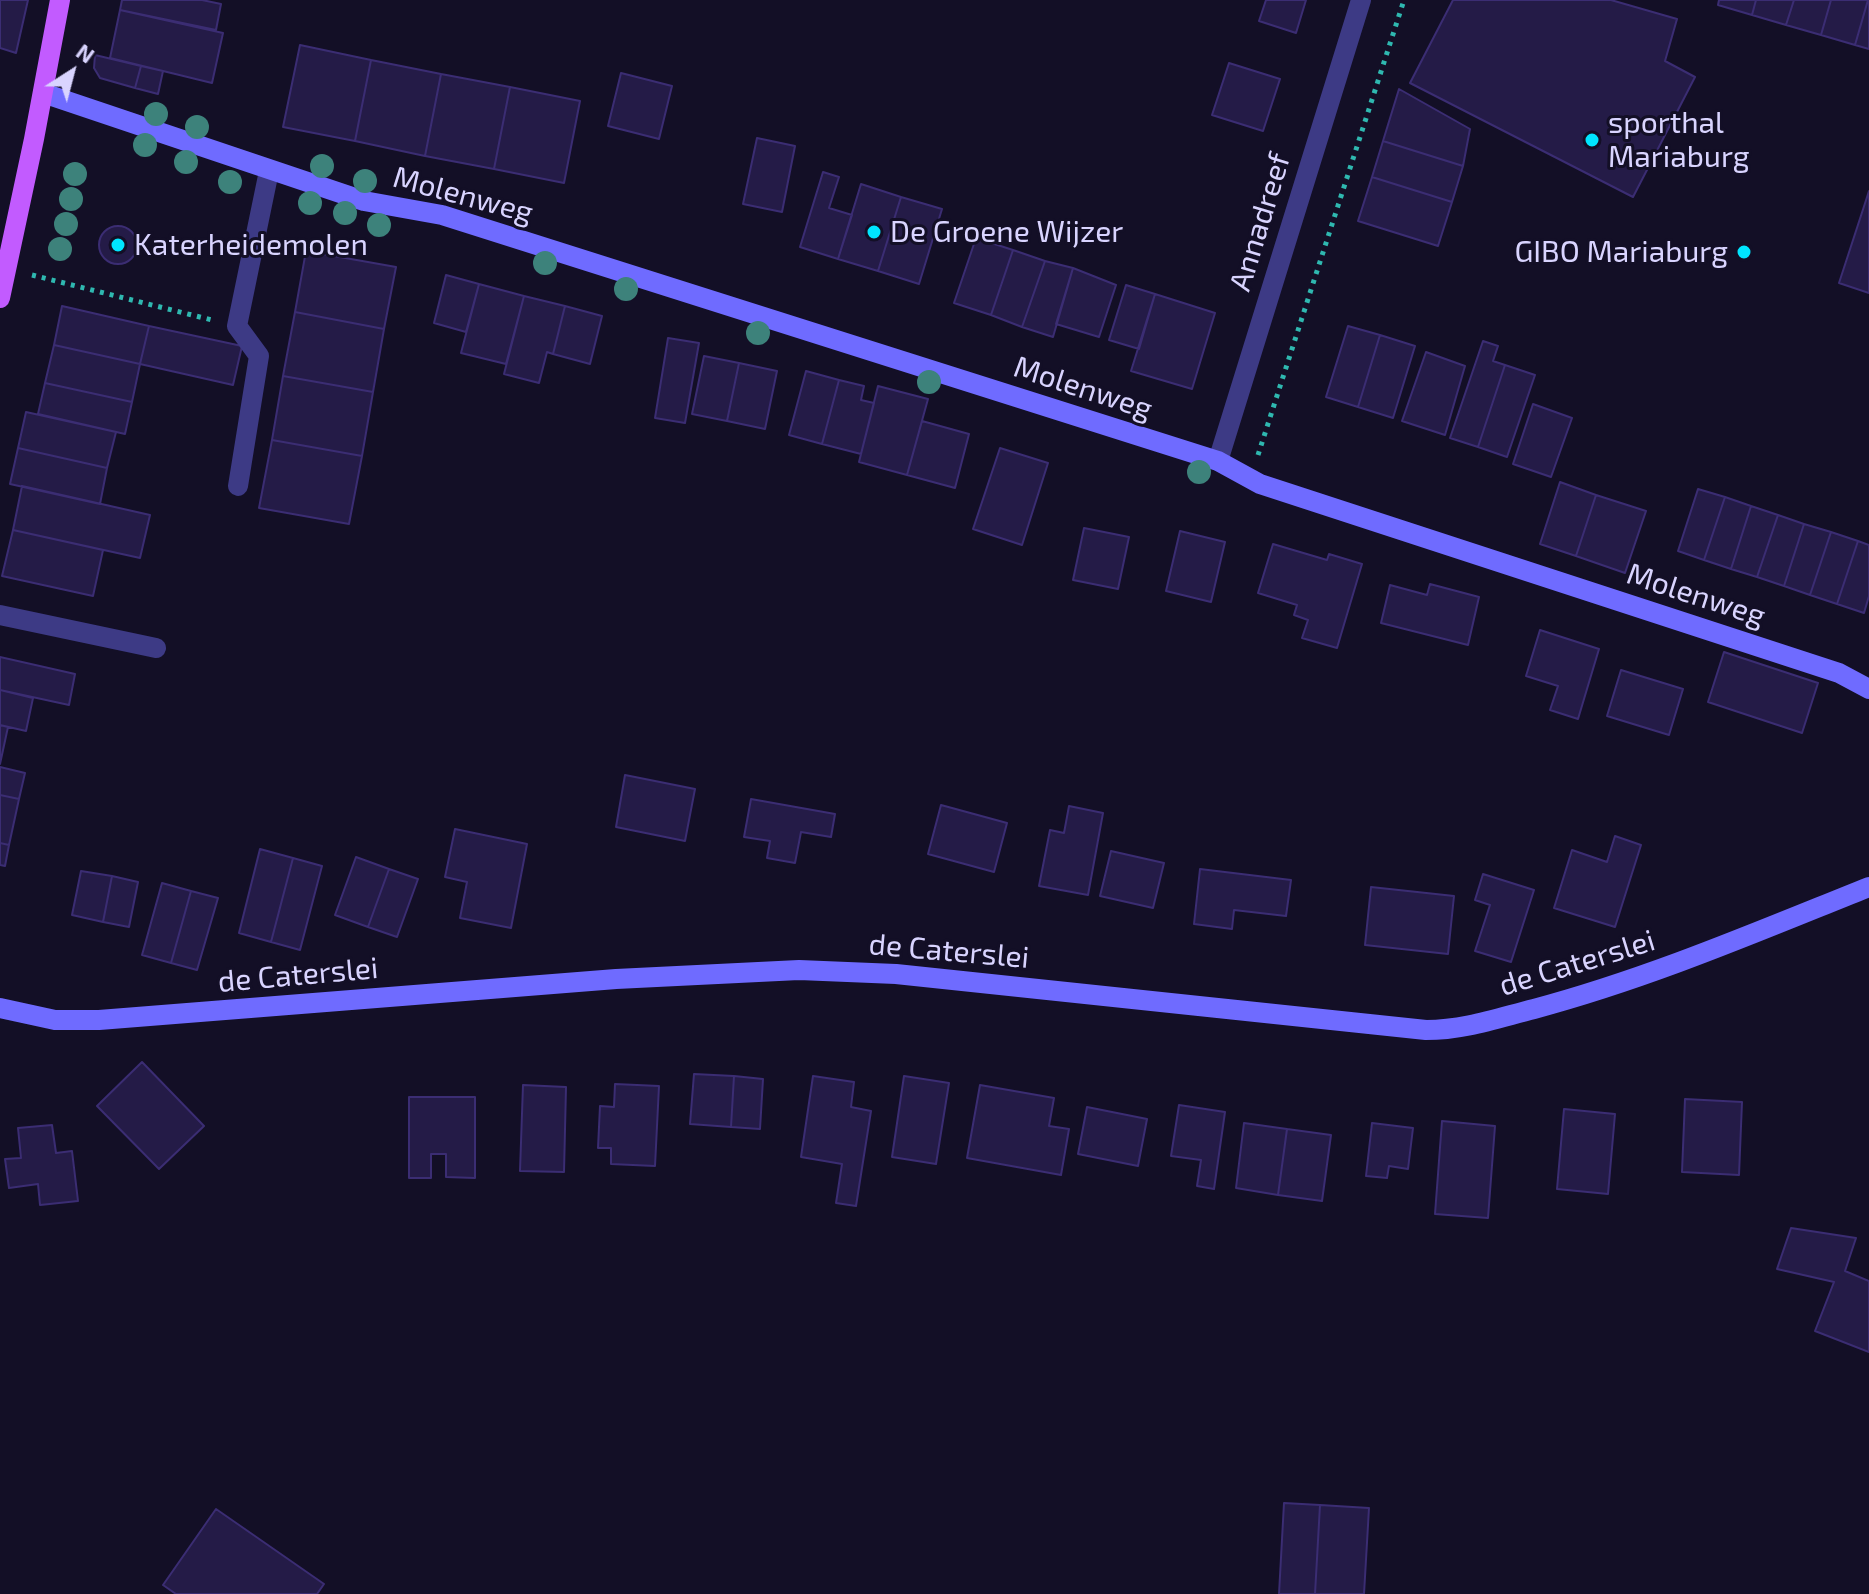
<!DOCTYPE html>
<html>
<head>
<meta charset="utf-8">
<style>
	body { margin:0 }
	#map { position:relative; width:1869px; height:1594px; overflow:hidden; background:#130f26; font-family:"Exo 2",sans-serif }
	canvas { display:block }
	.north { position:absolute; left:32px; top:32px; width:80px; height:80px; -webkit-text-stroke:6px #130f26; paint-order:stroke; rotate:36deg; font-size:22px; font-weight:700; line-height:32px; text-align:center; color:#d9d4ff }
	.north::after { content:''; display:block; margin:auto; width:28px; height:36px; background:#d9d4ff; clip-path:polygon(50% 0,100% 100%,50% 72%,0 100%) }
</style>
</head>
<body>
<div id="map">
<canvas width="1869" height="1594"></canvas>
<div class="north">N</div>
</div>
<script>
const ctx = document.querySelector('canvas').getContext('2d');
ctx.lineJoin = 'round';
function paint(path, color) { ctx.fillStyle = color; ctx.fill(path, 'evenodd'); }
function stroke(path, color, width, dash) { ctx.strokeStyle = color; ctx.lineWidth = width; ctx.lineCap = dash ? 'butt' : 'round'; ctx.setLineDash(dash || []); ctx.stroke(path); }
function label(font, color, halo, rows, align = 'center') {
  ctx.font = font + ' "Exo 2",sans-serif'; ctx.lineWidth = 6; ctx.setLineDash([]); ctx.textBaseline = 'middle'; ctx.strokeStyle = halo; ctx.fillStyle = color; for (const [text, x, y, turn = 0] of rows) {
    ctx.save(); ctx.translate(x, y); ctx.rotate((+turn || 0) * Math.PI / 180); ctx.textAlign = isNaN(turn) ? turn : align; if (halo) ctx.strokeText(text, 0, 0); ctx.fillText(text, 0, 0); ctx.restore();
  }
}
const building = new Path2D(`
	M 0,0 L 28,0 L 16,53 L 0,48 Z
	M 122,0 L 202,0 L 221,4 L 216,30 L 120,10 Z
	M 1266,0 L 1306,0 L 1296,33 L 1259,21 Z
	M 1453,0 L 1611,0 L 1677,19 L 1665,61 L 1695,77 L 1633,197 L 1410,83 Z
	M 1719,0 L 1756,0 L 1752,15 L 1718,5 Z
	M 1756,0 L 1794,0 L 1786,25 L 1752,15 Z
	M 1794,0 L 1831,0 L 1821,35 L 1786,25 Z
	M 1831,0 L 1868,0 L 1855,45 L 1821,35 Z
	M 1868,0 L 1869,0 L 1869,49 L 1855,45 Z
	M 120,10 L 223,33 L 212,83 L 110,58 Z
	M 300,45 L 371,60 L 355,141 L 283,127 Z
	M 95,55 L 141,66 L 135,88 L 100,78 L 94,68 Z
	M 371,60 L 441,74 L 425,156 L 355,141 Z
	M 1229,63 L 1280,79 L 1263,131 L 1212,115 Z
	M 141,66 L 163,71 L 158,94 L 135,88 Z
	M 621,73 L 672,86 L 659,139 L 608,126 Z
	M 441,74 L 510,87 L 494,169 L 425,156 Z
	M 510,87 L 580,101 L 564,183 L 494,169 Z
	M 1399,89 L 1470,129 L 1463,166 L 1383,141 Z
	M 757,138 L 795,146 L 782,212 L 743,204 Z
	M 1383,141 L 1463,166 L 1452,202 L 1372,177 Z
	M 823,172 L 839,177 L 829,208 L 852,215 L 838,259 L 800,247 Z
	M 1372,177 L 1452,202 L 1438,246 L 1358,221 Z
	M 861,184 L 901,197 L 878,271 L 838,259 Z
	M 1869,191 L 1869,293 L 1839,283 Z
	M 901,197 L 942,209 L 919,284 L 878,271 Z
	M99 245a19 19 0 1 1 38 0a19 19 0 1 1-38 0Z
	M 976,238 L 1013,250 L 991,315 L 954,303 Z
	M 1013,250 L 1045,261 L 1022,327 L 991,315 Z
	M 306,251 L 396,267 L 384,329 L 295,312 Z
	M 1045,261 L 1073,268 L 1053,337 L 1022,327 Z
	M 1073,268 L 1116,285 L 1099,337 L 1056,324 Z
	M 446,275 L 479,284 L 466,332 L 434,323 Z
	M 479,284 L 524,296 L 506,364 L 461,353 Z
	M 1126,285 L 1155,294 L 1139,349 L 1109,340 Z
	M 1155,294 L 1215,313 L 1192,389 L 1131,371 Z
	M 524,296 L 565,306 L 553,354 L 547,352 L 539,383 L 504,374 Z
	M 62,306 L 149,326 L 140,364 L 54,345 Z
	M 565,306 L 602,316 L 590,364 L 553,354 Z
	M 295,312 L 384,329 L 373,392 L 283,376 Z
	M 149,326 L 242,346 L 233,385 L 140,364 Z
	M 1348,326 L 1380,335 L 1358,407 L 1326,397 Z
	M 1380,335 L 1415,346 L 1393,418 L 1358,407 Z
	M 668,338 L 699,343 L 685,423 L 655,418 Z
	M 1483,341 L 1498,346 L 1493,361 L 1505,365 L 1478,447 L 1450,438 Z
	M 54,345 L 140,364 L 132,402 L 45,383 Z
	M 1426,352 L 1465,366 L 1445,435 L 1402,421 Z
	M 704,356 L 739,363 L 727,421 L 692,414 Z
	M 739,363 L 777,371 L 765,429 L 727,421 Z
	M 1505,365 L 1535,375 L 1507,457 L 1478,447 Z
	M 806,371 L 839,380 L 822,444 L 789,435 Z
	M 283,376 L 373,392 L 362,456 L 272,440 Z
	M 839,380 L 864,386 L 861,400 L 874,403 L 861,454 L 822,444 Z
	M 45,383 L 132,402 L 125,434 L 38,414 Z
	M 878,386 L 928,399 L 907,475 L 859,462 Z
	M 1533,404 L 1572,418 L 1551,477 L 1513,464 Z
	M 26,412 L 116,432 L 107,468 L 18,448 Z
	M 922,421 L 969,434 L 955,488 L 907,475 Z
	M 272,440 L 362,456 L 349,524 L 259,508 Z
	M 18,448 L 107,468 L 100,504 L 10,484 Z
	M 1000,448 L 1048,463 L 1022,545 L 973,529 Z
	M 1560,482 L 1596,495 L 1576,556 L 1540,544 Z
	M 22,486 L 150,515 L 140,558 L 13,530 Z
	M 1698,489 L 1725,497 L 1704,560 L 1678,551 Z
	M 1596,495 L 1646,511 L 1625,573 L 1576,556 Z
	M 1725,497 L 1751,506 L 1731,569 L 1704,560 Z
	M 1751,506 L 1778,515 L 1757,577 L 1731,569 Z
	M 1778,515 L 1804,524 L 1784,586 L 1757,577 Z
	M 1804,524 L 1831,532 L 1810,595 L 1784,586 Z
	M 1084,528 L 1129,537 L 1118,589 L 1073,580 Z
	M 13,530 L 103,550 L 93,596 L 2,576 Z
	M 1180,531 L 1225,542 L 1211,602 L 1166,591 Z
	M 1831,532 L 1858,541 L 1837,604 L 1810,595 Z
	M 1858,541 L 1869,545 L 1869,596 L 1864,613 L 1837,604 Z
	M 1273,544 L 1327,560 L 1329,554 L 1362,564 L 1337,648 L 1302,638 L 1308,620 L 1294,615 L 1297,605 L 1258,593 Z
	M 1430,584 L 1479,597 L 1468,645 L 1381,623 L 1390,585 L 1427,595 Z
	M 1540,630 L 1599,649 L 1578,719 L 1550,710 L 1558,686 L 1526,676 Z
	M 1724,652 L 1818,683 L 1802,733 L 1708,702 Z
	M 0,657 L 75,674 L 69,705 L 0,690 Z
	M 1621,670 L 1683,689 L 1669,735 L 1607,716 Z
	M 0,690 L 33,698 L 26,731 L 0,725 Z
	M 0,725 L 8,727 L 0,764 Z
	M 0,767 L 25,773 L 19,799 L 0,795 Z
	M 625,775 L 695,789 L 685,841 L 616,827 Z
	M 0,795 L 19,799 L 9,845 L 0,843 Z
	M 751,799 L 835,814 L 831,837 L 801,832 L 795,863 L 767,858 L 770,841 L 744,837 Z
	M 941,805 L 1007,823 L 994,872 L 928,854 Z
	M 1069,806 L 1103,813 L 1088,895 L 1039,886 L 1050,830 L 1064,833 Z
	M 455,829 L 527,844 L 511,928 L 460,918 L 467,882 L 445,877 Z
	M 1615,836 L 1641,845 L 1615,927 L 1554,908 L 1572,850 L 1607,862 Z
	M 0,843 L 9,845 L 5,866 L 0,865 Z
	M 260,849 L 293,858 L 271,942 L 239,933 Z
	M 1111,851 L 1164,863 L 1153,908 L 1100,896 Z
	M 356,857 L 389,869 L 368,927 L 335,915 Z
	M 293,858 L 322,866 L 300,950 L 271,942 Z
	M 389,869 L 418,879 L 397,937 L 368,927 Z
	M 1200,869 L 1291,880 L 1286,916 L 1234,910 L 1232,929 L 1194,924 Z
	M 81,871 L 112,876 L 103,922 L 72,915 Z
	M 1483,874 L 1534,890 L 1511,962 L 1475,951 L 1490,905 L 1475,900 Z
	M 112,876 L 138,882 L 129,927 L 103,922 Z
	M 162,883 L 191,891 L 171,963 L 142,955 Z
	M 1371,887 L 1454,896 L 1448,954 L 1365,945 Z
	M 191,891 L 218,898 L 197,970 L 171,963 Z
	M 142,1062 L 204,1126 L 159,1169 L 97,1106 Z
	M 694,1074 L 734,1076 L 731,1127 L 690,1124 Z
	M 734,1076 L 763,1079 L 760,1129 L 731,1127 Z
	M 813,1076 L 854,1082 L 851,1107 L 871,1111 L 856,1206 L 836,1203 L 842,1164 L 801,1157 Z
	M 904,1076 L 949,1083 L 936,1164 L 892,1157 Z
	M 615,1084 L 659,1086 L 655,1166 L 611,1164 L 611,1148 L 598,1148 L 600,1106 L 614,1107 Z
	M 523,1085 L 566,1087 L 564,1172 L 520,1171 Z
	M 980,1085 L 1054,1098 L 1049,1126 L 1069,1129 L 1061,1175 L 967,1158 Z
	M 409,1097 L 475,1097 L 475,1178 L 446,1177 L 446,1154 L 431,1154 L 431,1178 L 409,1178 Z
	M 1685,1099 L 1742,1102 L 1739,1175 L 1682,1172 Z
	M 1179,1105 L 1225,1112 L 1214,1189 L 1197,1186 L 1201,1160 L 1171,1156 Z
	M 1087,1107 L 1147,1119 L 1138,1166 L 1078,1154 Z
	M 1564,1109 L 1615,1114 L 1608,1194 L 1557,1189 Z
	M 1442,1121 L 1495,1126 L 1488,1218 L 1435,1214 Z
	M 1244,1123 L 1287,1129 L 1278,1195 L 1236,1188 Z
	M 1372,1123 L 1413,1128 L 1408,1169 L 1389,1166 L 1387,1178 L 1366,1176 Z
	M 52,1125 L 56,1153 L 72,1151 L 78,1201 L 40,1205 L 38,1184 L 9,1188 L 5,1159 L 21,1158 L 18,1128 Z
	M 1287,1129 L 1331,1135 L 1322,1201 L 1278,1195 Z
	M 1791,1228 L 1856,1238 L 1845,1271 L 1869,1281 L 1869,1352 L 1815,1331 L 1834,1282 L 1777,1269 Z
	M 1284,1503 L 1320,1505 L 1315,1594 L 1279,1594 Z
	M 1320,1505 L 1369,1508 L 1364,1594 L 1315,1594 Z
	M 216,1509 L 324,1584 L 317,1594 L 176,1594 L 163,1585 Z`);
const path = new Path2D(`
	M 32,275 L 212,320
	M 1258,455 L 1404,0`);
const lane = new Path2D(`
	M 0,615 L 156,648`);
const street = new Path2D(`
	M 1218,461 L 1361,0
	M 238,486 L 259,356 L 237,326 L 269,171`);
const secondary = new Path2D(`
	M 43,93 L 364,201 L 442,215 L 1218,461 L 1260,484 L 1839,673 L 1869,689
	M 0,1008 L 55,1020 L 99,1020 L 616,979 L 799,970 L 896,974 L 1426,1030 C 1464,1030 1498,1018 1534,1009 C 1650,978 1759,931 1869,887`);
const primary = new Path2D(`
	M 0,298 L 34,139 L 60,0`);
const trees = [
	[156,114],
	[197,127],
	[145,145],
	[186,162],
	[322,166],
	[75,174],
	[365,181],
	[230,182],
	[71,199],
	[310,203],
	[345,213],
	[66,224],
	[379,225],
	[60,249],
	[545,263],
	[626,289],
	[758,333],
	[929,382],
	[1199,472]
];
const markers = [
	[1592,140,8,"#00e5ff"],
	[874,232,8,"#00e5ff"],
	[118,245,8,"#00e5ff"],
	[1744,252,8,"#00e5ff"]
];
const poiNames = [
	["sporthal",1608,123],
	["Mariaburg",1608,157],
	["De Groene Wijzer",890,232],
	["Katerheidemolen",134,245],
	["GIBO Mariaburg",1728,252,"right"]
];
const streetNames = [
	["Molenweg",463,195,15],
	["Annadreef",1260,222,-73],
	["Molenweg",1083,388,18],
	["Molenweg",1696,595,18],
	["de Caterslei",949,951,5],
	["de Caterslei",1577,963,-17],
	["de Caterslei",298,975,-5]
];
paint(building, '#241b47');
stroke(building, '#3b2d73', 2);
stroke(path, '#2fb8b0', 5, [4, 6]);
stroke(lane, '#3d3a85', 20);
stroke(street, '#3d3a85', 20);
stroke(secondary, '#6f6bff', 20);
stroke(primary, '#c25bff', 20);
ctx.fillStyle = '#3d827b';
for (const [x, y] of trees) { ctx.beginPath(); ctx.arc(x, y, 12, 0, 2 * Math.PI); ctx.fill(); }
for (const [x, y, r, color] of markers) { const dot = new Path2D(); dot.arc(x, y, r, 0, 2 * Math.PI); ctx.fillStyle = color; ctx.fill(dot); stroke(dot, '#130f26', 3); }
label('30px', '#d9d4ff', '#130f26', poiNames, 'left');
label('30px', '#d9d4ff', '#130f26', streetNames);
</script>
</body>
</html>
